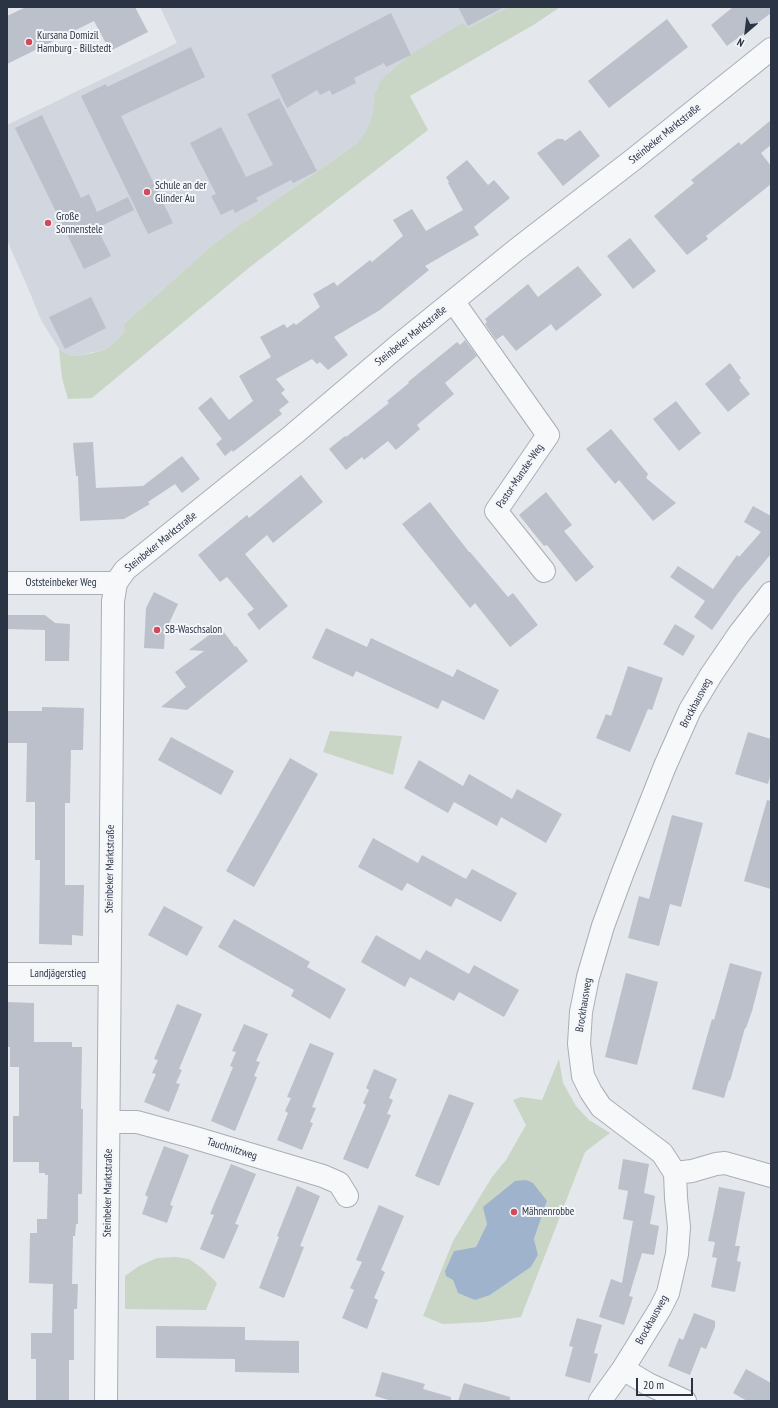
<!DOCTYPE html>
<html>
<head>
<meta charset="utf-8">
<style>
	body { margin:0 }
	#map { position:relative; width:778px; height:1408px; overflow:hidden; background:#e4e7ec; font-family:"PT Sans Narrow",sans-serif }
	canvas { display:block }
	.frame { position:absolute; inset:0; border:8px solid #2b3445; pointer-events:none }
	.north { position:absolute; left:726px; top:12px; width:40px; height:40px; -webkit-text-stroke:3px #f4f6f9; paint-order:stroke; rotate:208deg; font-size:11px; font-weight:700; line-height:16px; text-align:center; color:#2b3445 }
	.north::after { content:''; display:block; margin:auto; width:14px; height:18px; background:#2b3445; clip-path:polygon(50% 0,100% 100%,50% 72%,0 100%) }
	.scale { position:absolute; left:636px; top:1378px; width:57px; height:18px; box-sizing:border-box; border:2px solid #2b3445; border-top:0; padding-left:5px; font-size:12px; line-height:14px; white-space:nowrap; color:#2b3445; -webkit-text-stroke:3px #f4f6f9; paint-order:stroke }
</style>
</head>
<body>
<div id="map">
<canvas width="778" height="1408"></canvas>
<div class="frame"></div>
<div class="north">N</div>
<div class="scale">20 m</div>
</div>
<script>
const ctx = document.querySelector('canvas').getContext('2d');
ctx.lineJoin = 'round';
function paint(path, color) { ctx.fillStyle = color; ctx.fill(path, 'evenodd'); }
function stroke(path, color, width, dash) { ctx.strokeStyle = color; ctx.lineWidth = width; ctx.lineCap = dash ? 'butt' : 'round'; ctx.setLineDash(dash || []); ctx.stroke(path); }
function label(font, color, halo, rows, align = 'center') {
  ctx.font = font + ' "PT Sans Narrow",sans-serif'; ctx.lineWidth = 4; ctx.setLineDash([]); ctx.textBaseline = 'middle'; ctx.strokeStyle = halo; ctx.fillStyle = color; for (const [text, x, y, turn = 0] of rows) {
    ctx.save(); ctx.translate(x, y); ctx.rotate((+turn || 0) * Math.PI / 180); ctx.textAlign = isNaN(turn) ? turn : align; if (halo) ctx.strokeText(text, 0, 0); ctx.fillText(text, 0, 0); ctx.restore();
  }
}
const built = new Path2D(`
	M 160,7 L 508,7 L 468,28 L 463,24 L 404,60 L 390,71 L 376,89 L 373,115 L 369,126 L 363,137 L 355,145 L 216,242 L 123,325 L 125,331 L 117,340 L 106,349 L 77,356 L 68,355 L 59,349 L 41,320 L 31,295 L 7,240 L 7,125 L 177,43 Z`);
const green = new Path2D(`
	M 508,7 L 560,7 L 535,24 L 410,96 L 428,130 L 250,267 L 92,398 L 68,399 L 62,378 L 59,349 L 68,355 L 77,356 L 93,353 L 106,349 L 117,340 L 125,331 L 123,325 L 216,242 L 355,145 C 367,133 372,121 374,105 C 375,100 374,94 376,90 C 385,66 440,37 463,23 L 468,28 Z
	M 330,731 L 402,736 L 393,775 L 323,752 Z
	M 559,1059 L 563,1083 L 576,1106 L 589,1120 L 610,1133 L 585,1152 L 521,1317 L 484,1322 L 443,1324 L 423,1316 L 453,1241 L 492,1177 L 506,1160 L 526,1125 L 513,1100 L 521,1097 L 542,1100 ZM 547,1202 L 534,1239 L 538,1255 L 531,1267 L 490,1295 L 458,1293 L 453,1280 L 454,1251 L 476,1247 L 487,1224 Z
	M 175,1257 L 189,1259 L 203,1269 L 217,1283 L 206,1310 L 125,1309 L 125,1276 L 139,1266 L 157,1258 Z`);
const water = new Path2D(`
	M 526,1180 L 533,1183 L 547,1201 L 534,1239 L 538,1255 L 531,1267 L 490,1295 L 475,1300 L 458,1293 L 453,1280 L 446,1276 L 445,1271 L 454,1251 L 476,1247 L 487,1224 L 483,1207 L 515,1181 Z`);
const building = new Path2D(`
	M 26,7 L 135,7 L 148,32 L 110,51 L 94,21 L 7,64 L 7,16 Z
	M 458,7 L 504,7 L 468,26 Z
	M 733,7 L 771,7 L 771,13 L 727,46 L 711,25 Z
	M 391,13 L 411,55 L 386,67 L 384,63 L 354,78 L 356,83 L 332,95 L 330,90 L 320,95 L 317,90 L 287,108 L 271,75 Z
	M 667,19 L 688,47 L 609,108 L 588,81 Z
	M 191,47 L 205,77 L 121,116 L 173,223 L 148,234 L 81,96 L 106,84 L 107,87 Z
	M 279,98 L 317,171 L 293,183 L 291,180 L 256,198 L 258,201 L 235,213 L 233,209 L 221,215 L 211,196 L 216,194 L 190,143 L 221,127 L 246,177 L 273,165 L 247,114 Z
	M 42,115 L 81,198 L 89,194 L 97,212 L 128,197 L 134,210 L 97,228 L 111,256 L 84,269 L 15,128 Z
	M 771,120 L 771,145 L 761,153 L 771,166 L 771,184 L 706,236 L 708,239 L 687,255 L 654,216 L 694,183 L 691,180 L 739,142 L 741,145 Z
	M 580,130 L 600,156 L 563,186 L 537,153 L 557,139 L 563,139 L 565,141 Z
	M 467,160 L 488,185 L 494,180 L 510,198 L 474,227 L 479,235 L 425,266 L 429,270 L 380,310 L 334,337 L 348,355 L 328,370 L 320,362 L 317,364 L 312,359 L 276,379 L 285,390 L 281,393 L 289,402 L 279,410 L 282,414 L 233,452 L 232,450 L 225,456 L 216,444 L 222,439 L 198,408 L 211,397 L 229,420 L 253,401 L 239,376 L 271,357 L 260,337 L 284,324 L 287,328 L 294,323 L 296,325 L 320,307 L 313,294 L 334,282 L 337,286 L 370,260 L 372,262 L 403,236 L 393,220 L 412,209 L 426,231 L 463,210 L 448,183 L 449,182 L 446,177 Z
	M 630,238 L 656,271 L 633,289 L 607,256 Z
	M 578,266 L 602,295 L 556,331 L 551,324 L 516,351 L 503,335 L 496,340 L 485,324 L 487,322 L 485,319 L 528,284 L 538,297 Z
	M 91,297 L 106,328 L 65,349 L 49,317 Z
	M 465,340 L 477,356 L 445,383 L 454,394 L 417,425 L 420,429 L 396,450 L 388,441 L 364,460 L 362,457 L 346,470 L 329,449 L 345,436 L 346,437 L 389,403 L 387,401 L 409,383 L 408,382 L 457,342 L 460,345 Z
	M 730,363 L 741,378 L 739,380 L 750,394 L 728,412 L 705,384 Z
	M 676,401 L 701,433 L 679,451 L 653,419 Z
	M 611,429 L 648,474 L 646,478 L 676,503 L 653,521 L 619,480 L 615,484 L 586,449 Z
	M 93,442 L 96,488 L 143,486 L 182,456 L 200,479 L 182,493 L 175,484 L 148,502 L 150,504 L 124,519 L 80,521 L 78,476 L 76,476 L 73,443 Z
	M 301,475 L 323,502 L 273,543 L 267,535 L 245,554 L 288,606 L 259,630 L 247,614 L 254,609 L 227,577 L 220,582 L 198,555 L 247,515 L 249,518 Z
	M 546,492 L 572,525 L 564,531 L 594,567 L 576,582 L 547,545 L 544,546 L 519,515 Z
	M 430,502 L 469,552 L 470,552 L 508,597 L 513,593 L 538,625 L 510,647 L 475,603 L 470,608 L 402,524 Z
	M 753,506 L 771,516 L 771,554 L 738,593 L 712,630 L 694,617 L 705,601 L 670,577 L 678,566 L 713,589 L 737,555 L 739,557 L 761,532 L 744,522 Z
	M 154,592 L 178,604 L 165,632 L 164,649 L 144,648 L 146,608 Z
	M 7,615 L 45,615 L 55,623 L 70,624 L 69,661 L 45,661 L 45,630 L 7,629 Z
	M 675,624 L 695,636 L 683,656 L 663,644 Z
	M 220,627 L 235,647 L 236,646 L 248,661 L 187,710 L 161,707 L 186,687 L 175,672 L 204,651 L 189,650 Z
	M 326,628 L 367,647 L 371,638 L 453,677 L 457,669 L 499,690 L 484,720 L 442,700 L 438,709 L 356,671 L 353,677 L 312,658 Z
	M 628,666 L 663,678 L 652,710 L 648,709 L 630,752 L 596,738 L 606,714 L 611,716 Z
	M 42,707 L 84,708 L 83,750 L 71,750 L 70,803 L 65,803 L 65,885 L 84,885 L 83,936 L 72,935 L 72,945 L 39,944 L 40,860 L 35,860 L 35,802 L 26,802 L 27,743 L 7,743 L 7,711 L 42,711 Z
	M 748,732 L 771,739 L 771,773 L 768,784 L 735,774 Z
	M 171,737 L 234,771 L 221,795 L 158,760 Z
	M 290,758 L 318,774 L 254,887 L 226,871 Z
	M 419,760 L 463,786 L 469,774 L 512,799 L 517,789 L 562,814 L 546,843 L 501,817 L 497,826 L 454,802 L 448,813 L 404,788 Z
	M 767,800 L 771,801 L 771,889 L 744,881 Z
	M 672,815 L 703,823 L 681,907 L 670,904 L 659,946 L 628,938 L 639,896 L 649,899 Z
	M 373,838 L 418,863 L 422,855 L 466,879 L 472,869 L 517,893 L 501,922 L 456,898 L 451,907 L 407,883 L 402,891 L 358,867 Z
	M 164,906 L 203,927 L 187,956 L 148,935 Z
	M 234,919 L 310,962 L 307,967 L 346,989 L 330,1019 L 291,996 L 294,990 L 218,947 Z
	M 376,935 L 420,960 L 426,950 L 469,974 L 474,965 L 519,990 L 504,1017 L 459,992 L 454,1001 L 410,977 L 405,987 L 361,962 Z
	M 730,963 L 762,972 L 752,1011 L 746,1028 L 745,1028 L 730,1081 L 729,1080 L 724,1098 L 692,1089 L 712,1019 L 714,1020 Z
	M 626,973 L 658,982 L 637,1065 L 605,1057 Z
	M 7,1002 L 34,1003 L 34,1042 L 72,1042 L 72,1047 L 82,1047 L 81,1109 L 83,1109 L 82,1194 L 78,1194 L 78,1224 L 76,1224 L 75,1236 L 73,1236 L 72,1284 L 78,1284 L 77,1309 L 74,1309 L 74,1360 L 69,1360 L 69,1401 L 36,1401 L 36,1359 L 31,1359 L 31,1333 L 52,1333 L 53,1284 L 29,1283 L 30,1233 L 37,1233 L 37,1219 L 47,1219 L 48,1175 L 45,1175 L 45,1173 L 39,1173 L 39,1162 L 13,1162 L 13,1116 L 19,1116 L 19,1067 L 10,1067 L 10,1047 L 7,1047 Z
	M 177,1004 L 202,1014 L 179,1069 L 182,1070 L 176,1083 L 180,1084 L 169,1112 L 144,1102 L 156,1074 L 152,1073 L 158,1060 L 154,1059 Z
	M 244,1024 L 268,1034 L 256,1061 L 260,1062 L 254,1076 L 257,1077 L 235,1131 L 211,1121 L 233,1067 L 230,1066 L 236,1052 L 232,1051 Z
	M 310,1043 L 334,1053 L 312,1107 L 316,1108 L 310,1122 L 313,1123 L 302,1150 L 277,1140 L 288,1113 L 285,1111 L 291,1098 L 287,1097 Z
	M 374,1069 L 397,1079 L 389,1098 L 393,1100 L 387,1114 L 391,1115 L 368,1169 L 343,1159 L 366,1105 L 363,1103 L 369,1090 L 366,1088 Z
	M 449,1094 L 474,1103 L 439,1186 L 415,1176 Z
	M 164,1146 L 189,1155 L 170,1205 L 173,1206 L 167,1223 L 142,1214 L 148,1197 L 145,1195 Z
	M 623,1159 L 649,1164 L 644,1193 L 655,1196 L 650,1224 L 659,1226 L 654,1255 L 642,1253 L 629,1296 L 633,1297 L 624,1325 L 599,1317 L 611,1279 L 622,1283 L 633,1221 L 623,1219 L 628,1191 L 618,1189 Z
	M 231,1164 L 256,1174 L 235,1224 L 239,1225 L 224,1259 L 200,1249 L 214,1215 L 210,1214 Z
	M 297,1186 L 320,1196 L 300,1246 L 304,1247 L 284,1298 L 259,1288 L 279,1237 L 277,1236 Z
	M 719,1187 L 745,1192 L 735,1246 L 740,1246 L 737,1261 L 741,1262 L 735,1292 L 711,1287 L 717,1258 L 712,1257 L 715,1242 L 708,1241 Z
	M 379,1205 L 404,1216 L 381,1270 L 385,1272 L 374,1298 L 378,1300 L 367,1329 L 342,1318 L 354,1290 L 350,1288 L 362,1262 L 356,1260 Z
	M 694,1313 L 715,1321 L 715,1327 L 706,1349 L 701,1347 L 690,1375 L 668,1366 L 679,1338 L 683,1340 Z
	M 577,1318 L 602,1325 L 594,1353 L 598,1354 L 590,1383 L 565,1376 L 573,1347 L 569,1346 Z
	M 156,1326 L 245,1327 L 245,1340 L 299,1341 L 299,1373 L 235,1372 L 235,1359 L 156,1358 Z
	M 746,1369 L 771,1383 L 771,1401 L 747,1401 L 733,1393 Z
	M 382,1372 L 425,1384 L 423,1389 L 451,1397 L 451,1401 L 392,1401 L 375,1396 Z
	M 464,1383 L 510,1397 L 510,1401 L 458,1401 Z`);
const minor = new Path2D(`
	M 453,301 L 548,435 L 496,511 L 544,571
	M 7,583 L 116,583
	M 7,974 L 109,974
	M 109,1122 L 137,1122 L 192,1137 L 323,1176 L 339,1183 L 347,1196
	M 675,1173 L 692,1171 L 716,1164 L 725,1163 L 771,1176
	M 623,1369 L 648,1384 L 685,1401
	M 106,1401 L 113,601 L 116,583 L 125,570 L 294,434 L 399,345 L 516,250 L 634,159 L 771,49
	M 600,1401 L 623,1369 L 660,1309 L 668,1293 L 677,1254 L 679,1227 L 676,1198 L 675,1173 L 662,1153 L 601,1107 L 591,1092 L 583,1076 L 579,1044 L 581,1012 L 588,977 L 603,926 L 623,872 L 665,766 L 690,710 L 711,675 L 739,634 L 771,593`);
const markers = [
	[29,42,4,"#d1495b"],
	[147,192,4,"#d1495b"],
	[48,223,4,"#d1495b"],
	[157,630,4,"#d1495b"],
	[514,1212,4,"#d1495b"]
];
const poiNames = [
	["Kursana Domizil",37,36],
	["Hamburg - Billstedt",37,49],
	["Schule an der",155,186],
	["Glinder Au",155,199],
	["Große",56,217],
	["Sonnenstele",56,230],
	["SB-Waschsalon",165,630],
	["Mähnenrobbe",522,1212]
];
const streetNames = [
	["Steinbeker Marktstraße",665,134,-39],
	["Steinbeker Marktstraße",411,336,-39],
	["Pastor-Manzke-Weg",520,476,-56],
	["Steinbeker Marktstraße",161,542,-39],
	["Oststeinbeker Weg",61,583],
	["Brockhausweg",696,703,-62],
	["Steinbeker Marktstraße",110,869,-89],
	["Landjägerstieg",58,974],
	["Brockhausweg",584,1005,-81],
	["Tauchnitzweg",232,1149,17],
	["Steinbeker Marktstraße",108,1193,-89],
	["Brockhausweg",652,1320,-61]
];
paint(built, '#d2d6de');
paint(green, '#c9d6c5');
paint(water, '#9fb4cc');
paint(building, '#bbc0ca');
stroke(minor, '#a9aeb7', 24);
stroke(minor, '#f7f8fa', 22);
for (const [x, y, r, color] of markers) { const dot = new Path2D(); dot.arc(x, y, r, 0, 2 * Math.PI); ctx.fillStyle = color; ctx.fill(dot); stroke(dot, '#f4f6f9', 1.5); }
label('11px', '#2b3445', '#f4f6f9', poiNames, 'left');
label('11px', '#2b3445', '#f4f6f9', streetNames);
</script>
</body>
</html>
